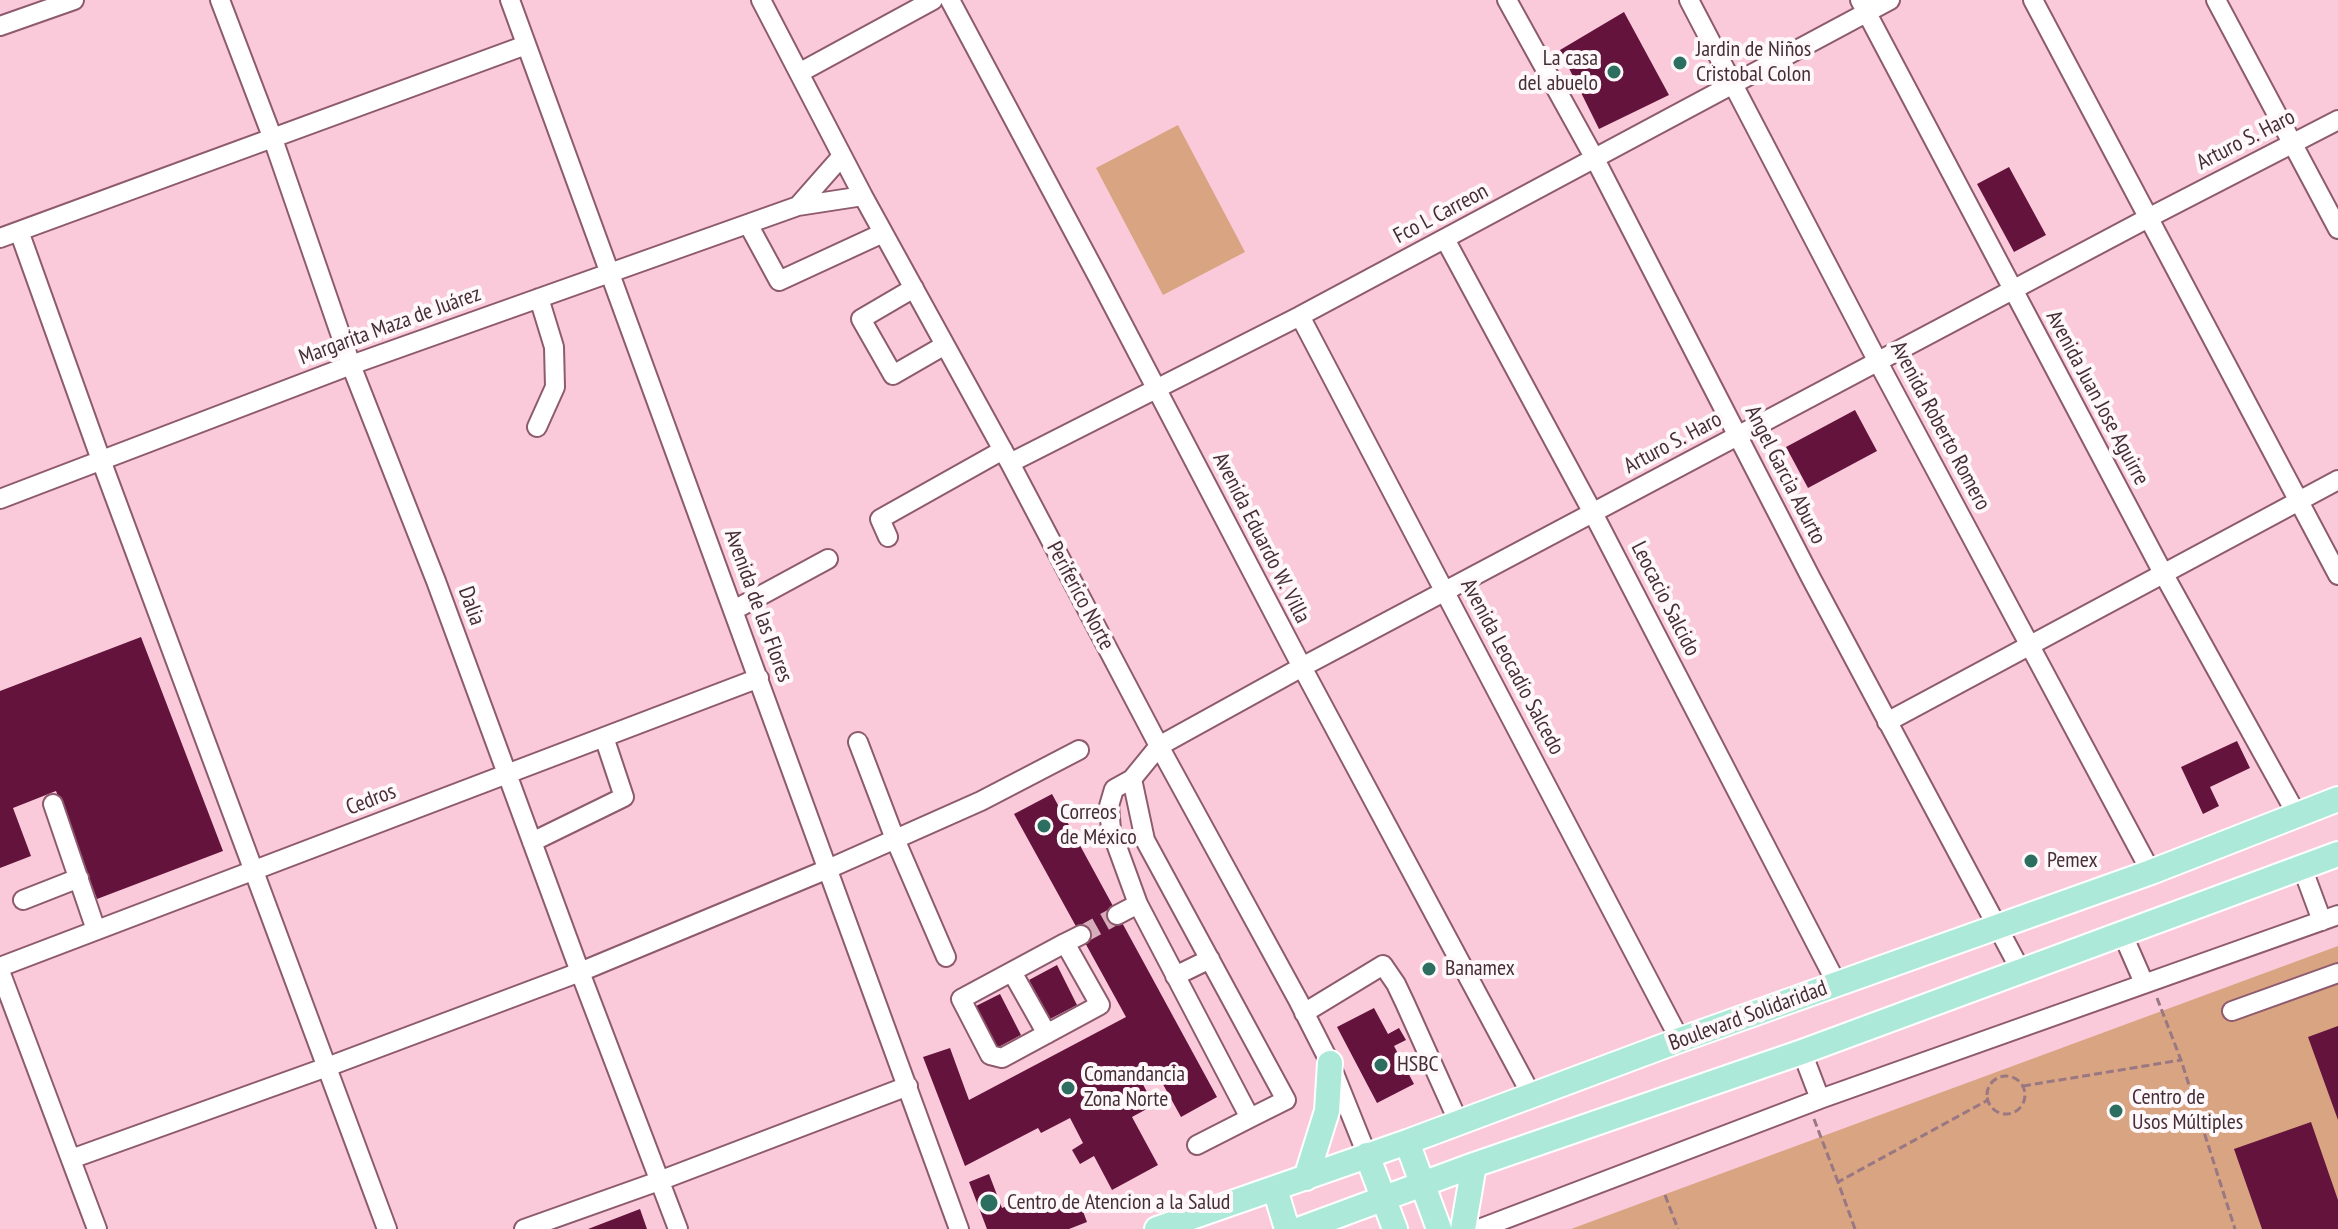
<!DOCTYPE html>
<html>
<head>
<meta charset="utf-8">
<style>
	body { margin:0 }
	canvas { display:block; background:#facadb }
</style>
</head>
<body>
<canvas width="2338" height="1229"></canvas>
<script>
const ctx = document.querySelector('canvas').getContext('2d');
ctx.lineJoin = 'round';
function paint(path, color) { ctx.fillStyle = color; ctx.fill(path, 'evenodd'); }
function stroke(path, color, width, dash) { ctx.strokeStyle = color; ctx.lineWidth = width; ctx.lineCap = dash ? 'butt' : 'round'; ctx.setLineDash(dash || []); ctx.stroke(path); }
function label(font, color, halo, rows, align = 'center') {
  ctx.font = font + ' "PT Sans Narrow",sans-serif'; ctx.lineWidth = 8; ctx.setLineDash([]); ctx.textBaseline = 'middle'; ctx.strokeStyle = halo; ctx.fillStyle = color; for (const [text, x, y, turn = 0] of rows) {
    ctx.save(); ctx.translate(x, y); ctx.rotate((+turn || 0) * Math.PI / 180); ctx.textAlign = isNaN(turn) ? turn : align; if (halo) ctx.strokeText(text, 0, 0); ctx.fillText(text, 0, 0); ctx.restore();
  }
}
const green = new Path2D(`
	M 1178,125 L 1245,252 L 1163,295 L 1096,168 Z
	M 2338,946 L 2338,1229 L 1571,1229 Z`);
const building = new Path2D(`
	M 1624,12 L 1669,95 L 1599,129 L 1560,50 Z
	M 2009,167 L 2046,235 L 2014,252 L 1977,184 Z
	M 1855,410 L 1877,451 L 1808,488 L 1786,447 Z
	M 141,637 L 223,851 L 97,899 L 56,791 L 13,808 L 31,856 L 0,868 L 0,691 Z
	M 2237,741 L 2250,768 L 2210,787 L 2219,806 L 2203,814 L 2181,767 Z
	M 1052,794 L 1217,1097 L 1181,1117 L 1154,1068 L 1139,1077 L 1154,1105 L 1132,1117 L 1158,1165 L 1112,1190 L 1094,1156 L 1080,1164 L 1072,1150 L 1083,1143 L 1070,1118 L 1041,1133 L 1038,1128 L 965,1166 L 923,1057 L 950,1048 L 969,1100 L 1126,1017 L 1014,814 Z
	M 1057,965 L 1077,1005 L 1050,1019 L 1029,980 Z
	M 1000,994 L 1021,1035 L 993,1050 L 972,1008 Z
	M 1374,1008 L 1388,1034 L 1399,1028 L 1406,1040 L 1394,1046 L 1414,1084 L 1377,1103 L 1337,1027 Z
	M 2338,1026 L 2338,1120 L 2308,1037 Z
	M 2311,1122 L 2338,1200 L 2338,1229 L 2262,1229 L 2234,1149 Z
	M 989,1174 L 1002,1208 L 1023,1200 L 1025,1205 L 1048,1197 L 1052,1207 L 1078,1198 L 1087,1222 L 1069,1229 L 987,1229 L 969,1182 Z
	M 640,1209 L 647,1229 L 588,1229 Z`);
const minorTunnel = new Path2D(`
	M 1081,935 L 1117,915`);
const path = new Path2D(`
	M 2157,998 L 2181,1060 L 2235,1229
	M1987 1095a19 19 0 1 1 38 0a19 19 0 1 1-38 0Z
	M 2023,1086 L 2181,1060
	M 1814,1119 L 1838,1182
	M 1665,1195 L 1678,1229
	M 1855,1229 L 1838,1182 L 1988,1100`);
const minor = new Path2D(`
	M 220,0 L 273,139 L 351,365 L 436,581 L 580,972 L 678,1229
	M 510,0 L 959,1229
	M 761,0 L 863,196 L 1010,463 L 1159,746 L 1298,1000 L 1330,1063 L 1367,1155
	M 950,0 L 1098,277 L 1302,667 L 1532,1096
	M 1507,0 L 1595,159 L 1811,578 L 2021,971
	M 1689,0 L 1878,362 L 2151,872
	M 1860,0 L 2163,573 L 2297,815
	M 2033,0 L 2338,575
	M 2216,0 L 2338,229
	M 0,26 L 74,0
	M 799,73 L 933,0
	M 798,206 L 842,156
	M 748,224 L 779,281 L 883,233
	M 19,231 L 101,460 L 387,1229
	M 0,238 L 526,45
	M 1445,239 L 1593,513 L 1837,984
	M 914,288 L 861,319 L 893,375 L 945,345
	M 1300,316 L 1680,1040
	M 537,427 L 555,387 L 554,347 L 539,298
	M 1010,463 L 1300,316 L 1890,0
	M 0,499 L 351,365 L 798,206 L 863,196
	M 888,537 L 880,519 L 1003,450
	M 734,610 L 828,559
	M 1887,722 L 2338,480
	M 858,742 L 895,839 L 946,957
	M 1132,779 L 1145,840 L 1286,1100 L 1250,1118 L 1138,904 L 1111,830 L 1109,806 L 1114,789 L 1132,779 L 1159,746 L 1302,667 L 2150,217 L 2338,120
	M 53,804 L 96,930
	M 532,842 L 624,797 L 604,737
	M 2302,867 L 2322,921
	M 23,900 L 79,878
	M 1117,915 L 1138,904
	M 2123,935 L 2144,983
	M 1065,943 L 1100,1005 L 1002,1058 L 990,1055 L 961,999 L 1065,943 L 1081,935
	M 0,967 L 759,678
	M 0,971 L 97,1229
	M 1012,972 L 1047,1034
	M 1175,976 L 1210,959
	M 2232,1011 L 2338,973
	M 1304,1013 L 1383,965 L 1396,984 L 1405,1003 L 1459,1123
	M 1802,1052 L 1820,1099
	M 1197,1145 L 1250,1118
	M 71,1159 L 327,1067 L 580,972 L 828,869 L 981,801 L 1079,750
	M 524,1229 L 659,1181 L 908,1086
	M 1479,1229 L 1820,1099 L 2338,915`);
const major = new Path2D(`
	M 1407,1142 L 1439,1229
	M 1367,1155 L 1395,1229
	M 1306,1178 L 1327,1111 L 1330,1063
	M 1275,1189 L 1287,1229
	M 1157,1229 L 1407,1142 L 1680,1040 L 2151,872 L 2338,799
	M 1301,1229 L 1474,1165 L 1802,1052 L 2338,854
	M 1463,1229 L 1474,1165`);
const markers = [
	[1680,63,8,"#2c6e5f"],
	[1614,72,8,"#2c6e5f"],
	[1044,826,8,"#2c6e5f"],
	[2031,861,8,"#2c6e5f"],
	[1429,969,8,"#2c6e5f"],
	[1381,1065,8,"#2c6e5f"],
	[1068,1088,8,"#2c6e5f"],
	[2116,1111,8,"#2c6e5f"],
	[989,1203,10,"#2c6e5f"]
];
const poiNames = [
	["Jardin de Niños",1696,50],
	["Cristobal Colon",1696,75],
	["La casa",1598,59,"right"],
	["del abuelo",1598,84,"right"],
	["Correos",1060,813],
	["de México",1060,838],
	["Pemex",2047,861],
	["Banamex",1445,969],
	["HSBC",1397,1065],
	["Comandancia",1084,1075],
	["Zona Norte",1084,1100],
	["Centro de",2132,1098],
	["Usos Múltiples",2132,1123],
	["Centro de Atencion a la Salud",1007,1203]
];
const streetNames = [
	["Arturo S. Haro",2246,140,-27],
	["Fco L Carreon",1441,214,-28],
	["Margarita Maza de Juárez",390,326,-20],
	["Avenida Juan Jose Aguirre",2097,398,62],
	["Avenida Roberto Romero",1940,426,62],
	["Arturo S. Haro",1673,443,-28],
	["Angel Garcia Aburto",1785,475,63],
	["Avenida Eduardo W. Villa",1261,538,63],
	["Periferico Norte",1080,596,62],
	["Leocacio Salcido",1665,599,63],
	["Dalia",471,606,70],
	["Avenida de las Flores",758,606,70],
	["Avenida Leocadio Salcedo",1512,667,62],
	["Cedros",371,800,-21],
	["Boulevard Solidaridad",1748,1016,-20]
];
paint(green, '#d8a481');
paint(building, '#64133c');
stroke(minorTunnel, '#d6abba', 18, [18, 9]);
stroke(minor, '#8e5a6e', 22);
stroke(major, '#fff', 28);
stroke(path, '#997783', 3, [8, 4]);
stroke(minor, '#fff', 18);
stroke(major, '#ace9d9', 24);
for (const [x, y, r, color] of markers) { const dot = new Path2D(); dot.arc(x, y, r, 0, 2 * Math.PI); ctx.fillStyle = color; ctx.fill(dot); stroke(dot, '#fff8fa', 3); }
label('22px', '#452e36', '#fff8fa', poiNames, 'left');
label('22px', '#452e36', '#fff8fa', streetNames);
</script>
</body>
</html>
